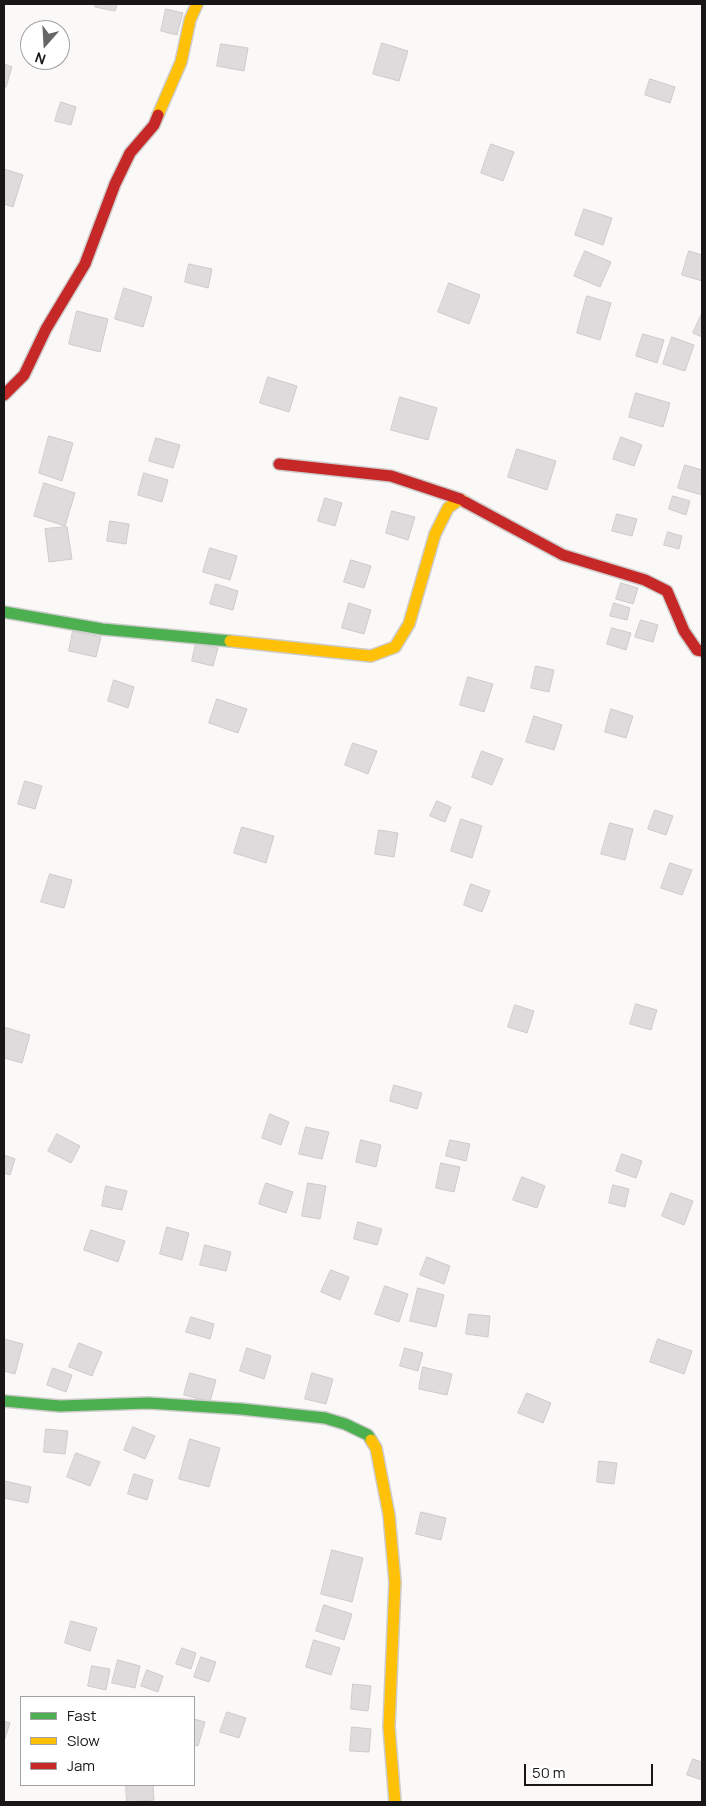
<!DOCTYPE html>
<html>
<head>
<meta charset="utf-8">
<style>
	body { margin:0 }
	#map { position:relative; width:706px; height:1806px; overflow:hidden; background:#fbf9f8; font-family:Manrope,sans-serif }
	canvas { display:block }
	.frame { position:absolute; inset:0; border:5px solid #181616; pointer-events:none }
	.legend { position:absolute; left:20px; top:1696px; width:175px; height:90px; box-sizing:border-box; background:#fff; border:1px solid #a3a2a2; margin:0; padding:6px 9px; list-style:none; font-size:15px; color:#181616 }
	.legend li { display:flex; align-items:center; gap:10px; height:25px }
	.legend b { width:25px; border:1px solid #a3a2a2 }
	.north { position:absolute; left:20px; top:20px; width:50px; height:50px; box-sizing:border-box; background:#fff; border:1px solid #a3a2a2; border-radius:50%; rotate:199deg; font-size:14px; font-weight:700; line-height:20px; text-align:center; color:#181616 }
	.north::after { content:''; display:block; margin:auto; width:18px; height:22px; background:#676565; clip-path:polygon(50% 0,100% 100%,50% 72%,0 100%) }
	.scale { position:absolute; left:524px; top:1764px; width:129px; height:22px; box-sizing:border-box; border:2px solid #181616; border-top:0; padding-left:6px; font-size:15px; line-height:18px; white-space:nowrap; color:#181616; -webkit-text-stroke:4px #fff; paint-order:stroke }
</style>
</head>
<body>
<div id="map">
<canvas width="706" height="1806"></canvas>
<div class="frame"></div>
<ul class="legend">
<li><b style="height:6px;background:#4caf50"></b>Fast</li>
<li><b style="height:6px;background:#ffc107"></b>Slow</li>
<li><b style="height:6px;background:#c62828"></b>Jam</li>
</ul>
<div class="north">N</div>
<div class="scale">50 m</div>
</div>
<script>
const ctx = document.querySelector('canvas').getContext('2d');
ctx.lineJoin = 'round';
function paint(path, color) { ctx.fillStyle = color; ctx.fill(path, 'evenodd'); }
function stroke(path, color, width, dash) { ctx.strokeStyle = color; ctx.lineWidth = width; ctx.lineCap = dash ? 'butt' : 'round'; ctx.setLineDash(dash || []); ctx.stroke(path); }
const building = new Path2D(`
	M 96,4 L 117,4 L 115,11 L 95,7 Z
	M 166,9 L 183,13 L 177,35 L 161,31 Z
	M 382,43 L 408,51 L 399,81 L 373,74 Z
	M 221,44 L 248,48 L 244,71 L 217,66 Z
	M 4,64 L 12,67 L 6,87 L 4,87 Z
	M 650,79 L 675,87 L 670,103 L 645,95 Z
	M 61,102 L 76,107 L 71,125 L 55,121 Z
	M 491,144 L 514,152 L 503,181 L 481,173 Z
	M 4,169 L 23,175 L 13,207 L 4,204 Z
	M 584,209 L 612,218 L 603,245 L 575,235 Z
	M 585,251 L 611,262 L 600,287 L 574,276 Z
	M 689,251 L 702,255 L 702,281 L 682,275 Z
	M 189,264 L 212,269 L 208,288 L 185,282 Z
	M 449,283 L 480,295 L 469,324 L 438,312 Z
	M 124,288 L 152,297 L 143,327 L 115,319 Z
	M 587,296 L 611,303 L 600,340 L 577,333 Z
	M 77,311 L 108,319 L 100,352 L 69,344 Z
	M 702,313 L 702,337 L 693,333 Z
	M 643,334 L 664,340 L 657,363 L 636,356 Z
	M 672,337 L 694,345 L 685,371 L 663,364 Z
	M 268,377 L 297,386 L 289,412 L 260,403 Z
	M 636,393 L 670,403 L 663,427 L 629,417 Z
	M 400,397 L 437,408 L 428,440 L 391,430 Z
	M 49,436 L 73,443 L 62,481 L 39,473 Z
	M 621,437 L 642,445 L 634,466 L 613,459 Z
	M 156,438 L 180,445 L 173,468 L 149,461 Z
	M 517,449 L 556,461 L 547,490 L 508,477 Z
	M 685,465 L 702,470 L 702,495 L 678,488 Z
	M 144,473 L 168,480 L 162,502 L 138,495 Z
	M 44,483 L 75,493 L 65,526 L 34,516 Z
	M 673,496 L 690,501 L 686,515 L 669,509 Z
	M 325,498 L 342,503 L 335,526 L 318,521 Z
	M 392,511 L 415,517 L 408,540 L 386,533 Z
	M 617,514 L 637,519 L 632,536 L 612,531 Z
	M 110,521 L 129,524 L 126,544 L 107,541 Z
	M 67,527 L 72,559 L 49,562 L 45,529 Z
	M 668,532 L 682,536 L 679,549 L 664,545 Z
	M 210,548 L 237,556 L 230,580 L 203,572 Z
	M 351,560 L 371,566 L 364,588 L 344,582 Z
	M 621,583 L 638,588 L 633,604 L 616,599 Z
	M 216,584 L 238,591 L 233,610 L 210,604 Z
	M 349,603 L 371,610 L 364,634 L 342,628 Z
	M 614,603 L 630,608 L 627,620 L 610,616 Z
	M 641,620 L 658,625 L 653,642 L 635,637 Z
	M 612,628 L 631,633 L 626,650 L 607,644 Z
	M 73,631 L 101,637 L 96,657 L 69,651 Z
	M 196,643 L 218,648 L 213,666 L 192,661 Z
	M 536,666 L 554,670 L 549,692 L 531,688 Z
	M 468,677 L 493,684 L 484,712 L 460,705 Z
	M 114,680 L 134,687 L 128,708 L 108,701 Z
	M 217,699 L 247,709 L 238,733 L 209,723 Z
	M 611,709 L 633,716 L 626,738 L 605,732 Z
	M 534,716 L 562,725 L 554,750 L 526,742 Z
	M 353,743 L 377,751 L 368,774 L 345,765 Z
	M 482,751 L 503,759 L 492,785 L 472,777 Z
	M 25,781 L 42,786 L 35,809 L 18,804 Z
	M 437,801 L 451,807 L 445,822 L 430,816 Z
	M 655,810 L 673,816 L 666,835 L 648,829 Z
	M 461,819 L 482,826 L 472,858 L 451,851 Z
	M 610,823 L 633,829 L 625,860 L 601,854 Z
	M 242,827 L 274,836 L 266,863 L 234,853 Z
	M 379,830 L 398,833 L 394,857 L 375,854 Z
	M 670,863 L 692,870 L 682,895 L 661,888 Z
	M 50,874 L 72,880 L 64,908 L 41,902 Z
	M 471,884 L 490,891 L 482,912 L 464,905 Z
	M 636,1004 L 657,1010 L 651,1030 L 630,1024 Z
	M 515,1005 L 534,1011 L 527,1033 L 508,1027 Z
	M 4,1027 L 30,1035 L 22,1063 L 4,1058 Z
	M 394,1085 L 422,1093 L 417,1109 L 390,1101 Z
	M 270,1114 L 289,1122 L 281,1145 L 262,1138 Z
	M 306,1127 L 329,1132 L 322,1159 L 299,1154 Z
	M 57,1134 L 80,1146 L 71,1163 L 48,1151 Z
	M 361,1140 L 381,1145 L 376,1167 L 356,1162 Z
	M 450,1140 L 470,1144 L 466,1161 L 446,1156 Z
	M 622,1154 L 642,1161 L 636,1178 L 616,1171 Z
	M 4,1155 L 15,1159 L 10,1175 L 4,1173 Z
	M 441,1163 L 460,1167 L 454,1192 L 436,1188 Z
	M 522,1177 L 545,1186 L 537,1208 L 513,1200 Z
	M 266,1183 L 293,1192 L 286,1213 L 259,1204 Z
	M 308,1183 L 326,1186 L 320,1219 L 302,1216 Z
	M 613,1185 L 629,1189 L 625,1207 L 609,1203 Z
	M 106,1186 L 127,1191 L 122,1210 L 102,1206 Z
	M 671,1193 L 693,1201 L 684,1225 L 662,1216 Z
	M 358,1222 L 382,1229 L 377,1245 L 354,1239 Z
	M 167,1227 L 189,1233 L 182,1260 L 160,1254 Z
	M 91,1230 L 125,1241 L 118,1262 L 84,1250 Z
	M 205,1245 L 231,1252 L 226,1271 L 200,1265 Z
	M 427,1257 L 450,1266 L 444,1284 L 420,1275 Z
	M 331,1270 L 349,1277 L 340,1300 L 321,1292 Z
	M 385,1286 L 408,1294 L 399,1322 L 375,1314 Z
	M 418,1288 L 444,1295 L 436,1327 L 410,1321 Z
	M 469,1314 L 490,1316 L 488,1337 L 466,1334 Z
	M 191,1317 L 214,1324 L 210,1339 L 186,1332 Z
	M 4,1339 L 23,1344 L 15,1374 L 4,1371 Z
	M 658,1339 L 692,1351 L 684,1374 L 650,1362 Z
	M 79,1343 L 102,1352 L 92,1376 L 69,1367 Z
	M 247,1348 L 271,1356 L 264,1379 L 240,1371 Z
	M 405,1348 L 423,1353 L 418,1371 L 400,1366 Z
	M 423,1367 L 452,1374 L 447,1395 L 419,1389 Z
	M 53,1368 L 72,1375 L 66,1392 L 47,1385 Z
	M 190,1373 L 216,1380 L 210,1402 L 184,1395 Z
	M 312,1373 L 333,1379 L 326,1404 L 305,1399 Z
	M 527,1393 L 551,1403 L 543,1423 L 518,1413 Z
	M 133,1427 L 155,1436 L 145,1459 L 124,1450 Z
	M 46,1429 L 68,1431 L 65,1454 L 44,1452 Z
	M 190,1439 L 220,1448 L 209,1487 L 179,1479 Z
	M 76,1453 L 100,1462 L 90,1486 L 67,1477 Z
	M 599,1461 L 617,1463 L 614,1484 L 597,1482 Z
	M 134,1474 L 153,1480 L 147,1500 L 128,1494 Z
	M 5,1481 L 31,1487 L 28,1503 L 4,1498 Z
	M 421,1512 L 446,1518 L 441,1540 L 416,1534 Z
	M 332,1550 L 363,1558 L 352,1602 L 321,1594 Z
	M 324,1605 L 352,1614 L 344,1640 L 316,1631 Z
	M 71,1621 L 97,1628 L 90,1651 L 65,1643 Z
	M 314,1640 L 340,1648 L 331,1675 L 306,1667 Z
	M 182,1648 L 196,1653 L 191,1669 L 176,1664 Z
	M 201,1657 L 216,1662 L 209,1682 L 194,1677 Z
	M 118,1660 L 140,1666 L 135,1688 L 112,1683 Z
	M 92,1666 L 110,1669 L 106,1690 L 88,1686 Z
	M 147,1670 L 163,1676 L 158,1692 L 141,1686 Z
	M 353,1684 L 371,1686 L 368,1711 L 351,1709 Z
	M 227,1712 L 246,1718 L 239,1738 L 220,1732 Z
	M 194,1719 L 205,1722 L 198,1746 L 194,1745 Z
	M 4,1721 L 10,1723 L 4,1741 Z
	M 352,1727 L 371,1729 L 369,1752 L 350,1751 Z
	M 693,1759 L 702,1762 L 702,1780 L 687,1775 Z
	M 126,1785 L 153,1785 L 154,1800 L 127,1802 Z`);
const fast = new Path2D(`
	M 4,612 L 102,629 L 230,641
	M 4,1401 L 60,1406 L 148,1403 L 241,1409 L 325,1418 L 345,1424 L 368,1435 L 371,1440`);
const slow = new Path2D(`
	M 158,115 L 181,62 L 190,20 L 197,4
	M 230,641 L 371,656 L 395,647 L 409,624 L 435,534 L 448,508 L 460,499 L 465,502
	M 371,1440 L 376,1448 L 389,1515 L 395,1582 L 389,1727 L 395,1802`);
const jam = new Path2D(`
	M 4,395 L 24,375 L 46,329 L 85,264 L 115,184 L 130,153 L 154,125 L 158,115
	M 279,464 L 391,476 L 460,499
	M 465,502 L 563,555 L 645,580 L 667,591 L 684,631 L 697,650 L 702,651`);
paint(building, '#dddbdb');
stroke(building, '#cdcbca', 1);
stroke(fast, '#cdcccb', 14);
stroke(slow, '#cdcccb', 14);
stroke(jam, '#cdcccb', 14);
stroke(fast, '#4caf50', 11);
stroke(slow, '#ffc107', 11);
stroke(jam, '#c62828', 11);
</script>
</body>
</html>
